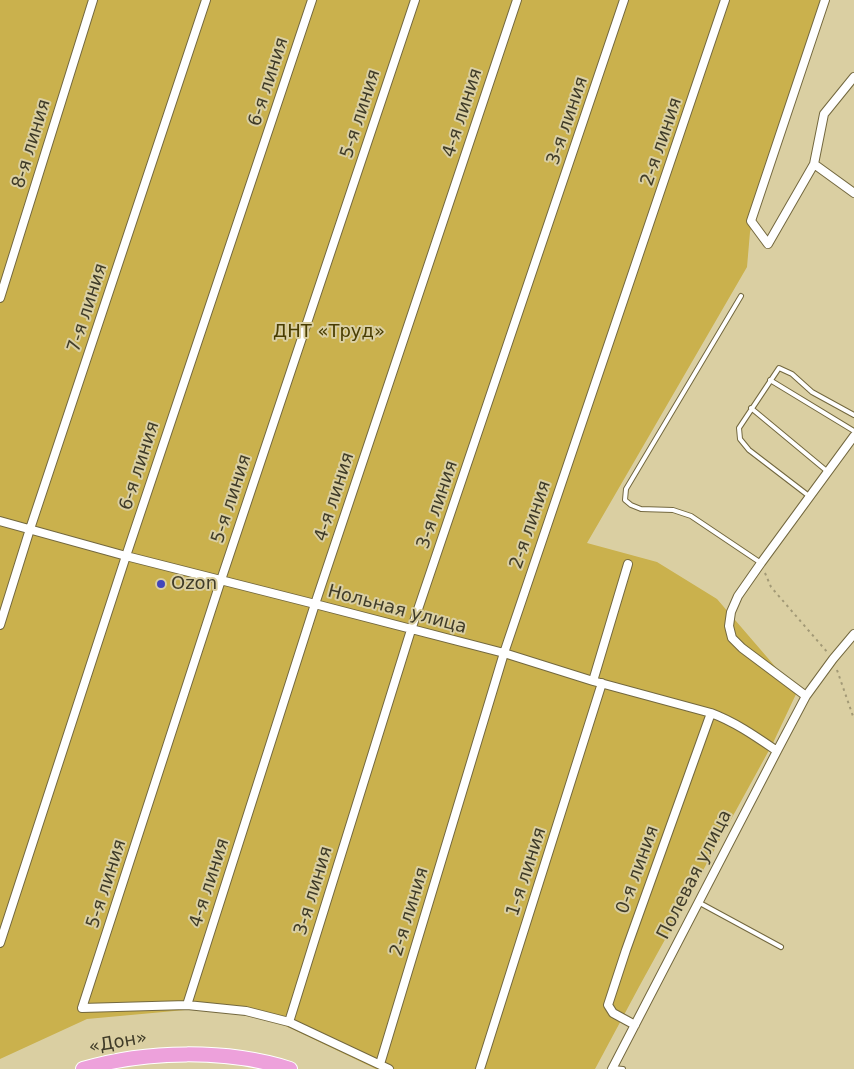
<!DOCTYPE html>
<html>
<head>
<meta charset="utf-8">
<style>
	body { margin:0 }
	canvas { display:block; background:#dacfa2 }
</style>
</head>
<body>
<canvas width="854" height="1069"></canvas>
<script>
const ctx = document.querySelector('canvas').getContext('2d');
ctx.lineJoin = 'round';
function paint(path, color) { ctx.fillStyle = color; ctx.fill(path, 'evenodd'); }
function stroke(path, color, width, dash) { ctx.strokeStyle = color; ctx.lineWidth = width; ctx.lineCap = dash ? 'butt' : 'round'; ctx.setLineDash(dash || []); ctx.stroke(path); }
function label(font, color, halo, rows, align = 'center') {
  ctx.font = font + ' "DejaVu Sans",sans-serif'; ctx.lineWidth = 4; ctx.setLineDash([]); ctx.textBaseline = 'middle'; ctx.strokeStyle = halo; ctx.fillStyle = color; for (const [text, x, y, turn = 0] of rows) {
    ctx.save(); ctx.translate(x, y); ctx.rotate((+turn || 0) * Math.PI / 180); ctx.textAlign = isNaN(turn) ? turn : align; if (halo) ctx.strokeText(text, 0, 0); ctx.fillText(text, 0, 0); ctx.restore();
  }
}
const green = new Path2D(`
	M 0,0 L 830,0 L 750,232 L 747,267 L 587,543 L 657,562 L 717,599 L 797,692 L 773,743 L 640,985 L 595,1069 L 376,1069 L 269,1018 L 196,1009 L 87,1019 L 0,1059 Z`);
const path = new Path2D(`
	M 765,573 L 771,587 L 828,653
	M 837,670 L 854,719`);
const lane = new Path2D(`
	M 741,296 L 626,489 L 625,500 L 631,505 L 641,509 L 673,510 L 691,516 L 761,563
	M 770,380 L 854,431
	M 751,408 L 828,472
	M 809,496 L 749,450 L 740,439 L 739,428 L 779,368 L 792,374 L 812,392 L 854,415
	M 698,902 L 781,947
	M 613,1068 L 623,1069`);
const street = new Path2D(`
	M 825,0 L 751,221 L 768,244 L 814,164 L 824,114 L 854,77
	M 814,164 L 854,193
	M 0,298 L 93,0
	M 0,521 L 126,556 L 315,604 L 504,653 L 593,681 L 711,713 C 735,722 755,736 777,751
	M 0,625 L 30,529 L 206,0
	M 593,681 L 628,564
	M 806,696 L 742,648 L 732,638 L 729,626 L 731,612 L 738,596 L 761,563 L 854,436
	M 0,943 L 126,556 L 312,0
	M 187,1005 L 315,604 L 517,0
	M 289,1022 L 411,630 L 624,0
	M 635,1025 L 613,1013 L 608,1005 L 626,950 L 711,713
	M 380,1064 L 504,653 L 725,0
	M 389,1069 L 289,1022 L 246,1011 L 187,1005 L 82,1008 L 221,580 L 415,0
	M 480,1069 L 602,683
	M 612,1069 L 777,751 L 806,696 L 833,659 L 854,634`);
const highway = new Path2D(`
	M 83,1069 C 146,1050 227,1049 290,1069`);
const markers = [
	[161,584,5,"#4245ba"]
];
const streetNames = [
	["6-я линия",269,82,-72],
	["4-я линия",463,113,-72],
	["5-я линия",361,114,-72],
	["3-я линия",568,121,-71],
	["2-я линия",662,142,-71],
	["8-я линия",32,144,-73],
	["7-я линия",88,308,-72],
	["6-я линия",140,466,-72],
	["4-я линия",335,497,-72],
	["5-я линия",232,499,-72],
	["3-я линия",438,505,-71],
	["2-я линия",531,525,-71],
	["Нольная улица",397,610,15],
	["0-я линия",638,870,-70],
	["1-я линия",527,872,-72],
	["Полевая улица",695,875,-63],
	["4-я линия",210,883,-72],
	["5-я линия",107,884,-72],
	["3-я линия",314,891,-73],
	["2-я линия",410,912,-73],
	["«Дон»",118,1043,-10]
];
const parkNames = [
	["ДНТ «Труд»",329,332]
];
const poiNames = [
	["Ozon",171,584]
];
paint(green, '#cab14d');
stroke(lane, '#73683f', 6);
stroke(street, '#73683f', 10);
stroke(highway, '#fff', 16);
stroke(path, '#a29976', 2, [2.5, 4]);
stroke(lane, '#fff', 4);
stroke(street, '#fff', 8);
stroke(highway, '#eda1db', 14);
for (const [x, y, r, color] of markers) { const dot = new Path2D(); dot.arc(x, y, r, 0, 2 * Math.PI); ctx.fillStyle = color; ctx.fill(dot); stroke(dot, '#dacfa2', 2); }
label('18px', '#403c29', '#dacfa2', streetNames);
label('18px', '#493d02', '#dacfa2', parkNames);
label('18px', '#403c29', '#dacfa2', poiNames, 'left');
</script>
</body>
</html>
